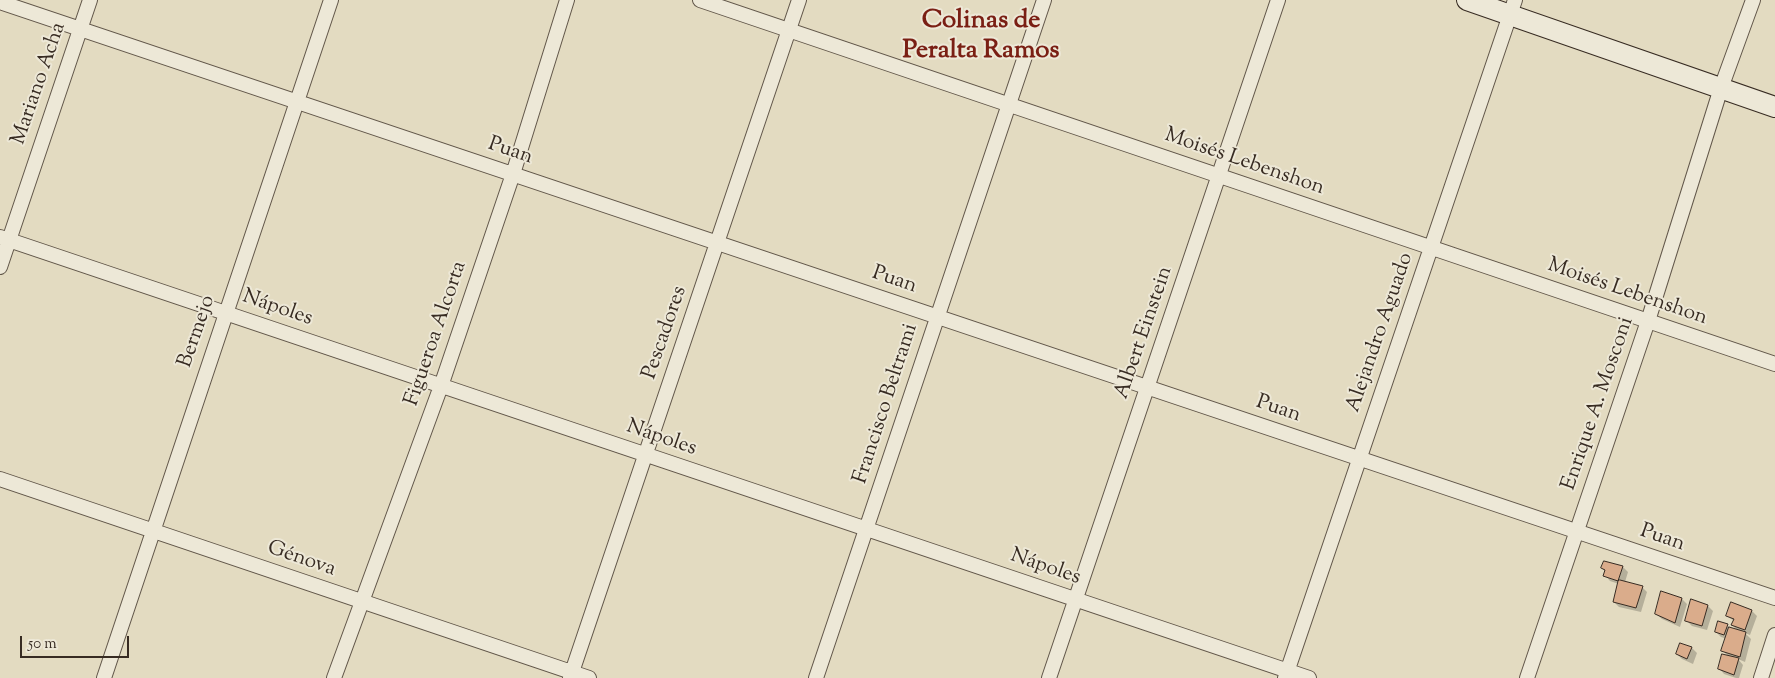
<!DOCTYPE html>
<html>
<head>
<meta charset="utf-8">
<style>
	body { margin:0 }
	#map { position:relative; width:1775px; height:678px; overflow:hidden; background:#e3dbc1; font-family:"Sorts Mill Goudy",serif }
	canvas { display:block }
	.scale { position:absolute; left:20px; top:636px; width:109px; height:22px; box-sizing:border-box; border:2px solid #372b22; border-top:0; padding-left:6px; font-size:15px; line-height:18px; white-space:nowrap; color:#372b22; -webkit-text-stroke:4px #ede8d7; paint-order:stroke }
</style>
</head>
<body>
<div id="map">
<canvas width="1775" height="678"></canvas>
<div class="scale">50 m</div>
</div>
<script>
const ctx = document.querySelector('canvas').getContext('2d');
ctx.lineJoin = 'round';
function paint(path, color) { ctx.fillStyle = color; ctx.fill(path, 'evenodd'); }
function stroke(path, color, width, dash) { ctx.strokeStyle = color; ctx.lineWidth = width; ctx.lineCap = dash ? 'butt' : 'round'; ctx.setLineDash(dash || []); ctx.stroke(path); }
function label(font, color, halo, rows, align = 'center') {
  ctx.font = font + ' "Sorts Mill Goudy",serif'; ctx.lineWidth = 4; ctx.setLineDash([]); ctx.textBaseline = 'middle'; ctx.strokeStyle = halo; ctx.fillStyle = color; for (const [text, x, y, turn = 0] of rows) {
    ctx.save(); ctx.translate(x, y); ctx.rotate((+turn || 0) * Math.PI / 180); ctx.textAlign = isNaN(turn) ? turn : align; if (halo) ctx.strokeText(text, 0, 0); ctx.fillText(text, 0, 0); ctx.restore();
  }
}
const shadow = new Path2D(`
	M 1611,563 L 1623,567 L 1628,572 L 1625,582 L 1642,587 L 1647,592 L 1641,612 L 1619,607 L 1614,602 L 1619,584 L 1610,581 L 1605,575 L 1606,572 L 1602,568 Z
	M 1682,599 L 1687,604 L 1680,627 L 1662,619 L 1656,614 Z
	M 1708,606 L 1713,611 L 1707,630 L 1692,626 L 1686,620 Z
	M 1752,611 L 1757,616 L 1750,635 L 1745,633 L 1751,639 L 1745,662 L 1738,659 L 1743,665 L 1739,678 L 1736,678 L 1724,674 L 1719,668 L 1729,657 L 1723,651 L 1727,639 L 1721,637 L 1716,632 L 1719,623 L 1738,631 L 1732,625 L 1734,621 L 1727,616 Z
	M 1692,648 L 1697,653 L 1693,664 L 1682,659 L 1677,654 Z`);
const building = new Path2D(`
	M 1604,561 L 1623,566 L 1618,581 L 1603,576 L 1605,570 L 1601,568 Z
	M 1620,580 L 1643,586 L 1636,608 L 1613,602 L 1618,581 Z
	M 1661,591 L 1682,598 L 1675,623 L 1655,614 Z
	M 1691,599 L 1708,605 L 1702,626 L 1685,621 Z
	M 1731,602 L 1752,610 L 1745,630 L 1731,625 L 1734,619 L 1726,616 Z
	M 1718,621 L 1728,624 L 1724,635 L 1715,632 Z
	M 1729,627 L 1746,632 L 1740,657 L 1721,651 Z
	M 1680,643 L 1692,647 L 1687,659 L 1676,654 Z
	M 1722,654 L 1739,658 L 1734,675 L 1718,669 Z`);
const minor = new Path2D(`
	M 700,0 L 1775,364
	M 0,2 L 1775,598
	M 0,237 L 1309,678
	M 0,267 L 90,0
	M 0,479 L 589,678
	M 104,678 L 331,0
	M 334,678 L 441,386 L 513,174 L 567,0
	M 570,678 L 799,0
	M 816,678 L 1044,0
	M 1049,678 L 1278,0
	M 1285,678 L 1515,0
	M 1527,678 L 1648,321 L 1721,88 L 1753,0
	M 1761,678 L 1775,635`);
const secondary = new Path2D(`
	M 1467,0 L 1775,107`);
const streetNames = [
	["Mariano Acha",40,84,-71],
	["Puan",510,152,19],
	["Moisés Lebenshon",1244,163,19],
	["Puan",894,281,19],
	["Moisés Lebenshon",1627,293,19],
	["Nápoles",277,309,19],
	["Bermejo",198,332,-71],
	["Pescadores",666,333,-71],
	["Albert Einstein",1145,333,-71],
	["Alejandro Aguado",1381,333,-71],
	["Figueroa Alcorta",437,334,-71],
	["Francisco Beltrami",887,404,-72],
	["Enrique A. Mosconi",1599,404,-71],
	["Puan",1278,410,19],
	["Nápoles",661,439,19],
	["Puan",1662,539,19],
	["Génova",301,560,19],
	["Nápoles",1045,568,19]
];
const districtNames = [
	["Colinas de",981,23],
	["Peralta Ramos",981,53]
];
paint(shadow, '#0003');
paint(building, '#daac8b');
stroke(building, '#372b22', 1);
stroke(minor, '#62574a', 16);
stroke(secondary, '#372b22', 22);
stroke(minor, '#ede8d7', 14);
stroke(secondary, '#ede8d7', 20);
label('21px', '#372b22', '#ede8d7', streetNames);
label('bold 26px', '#7a1f14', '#ede8d7', districtNames);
</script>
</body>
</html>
